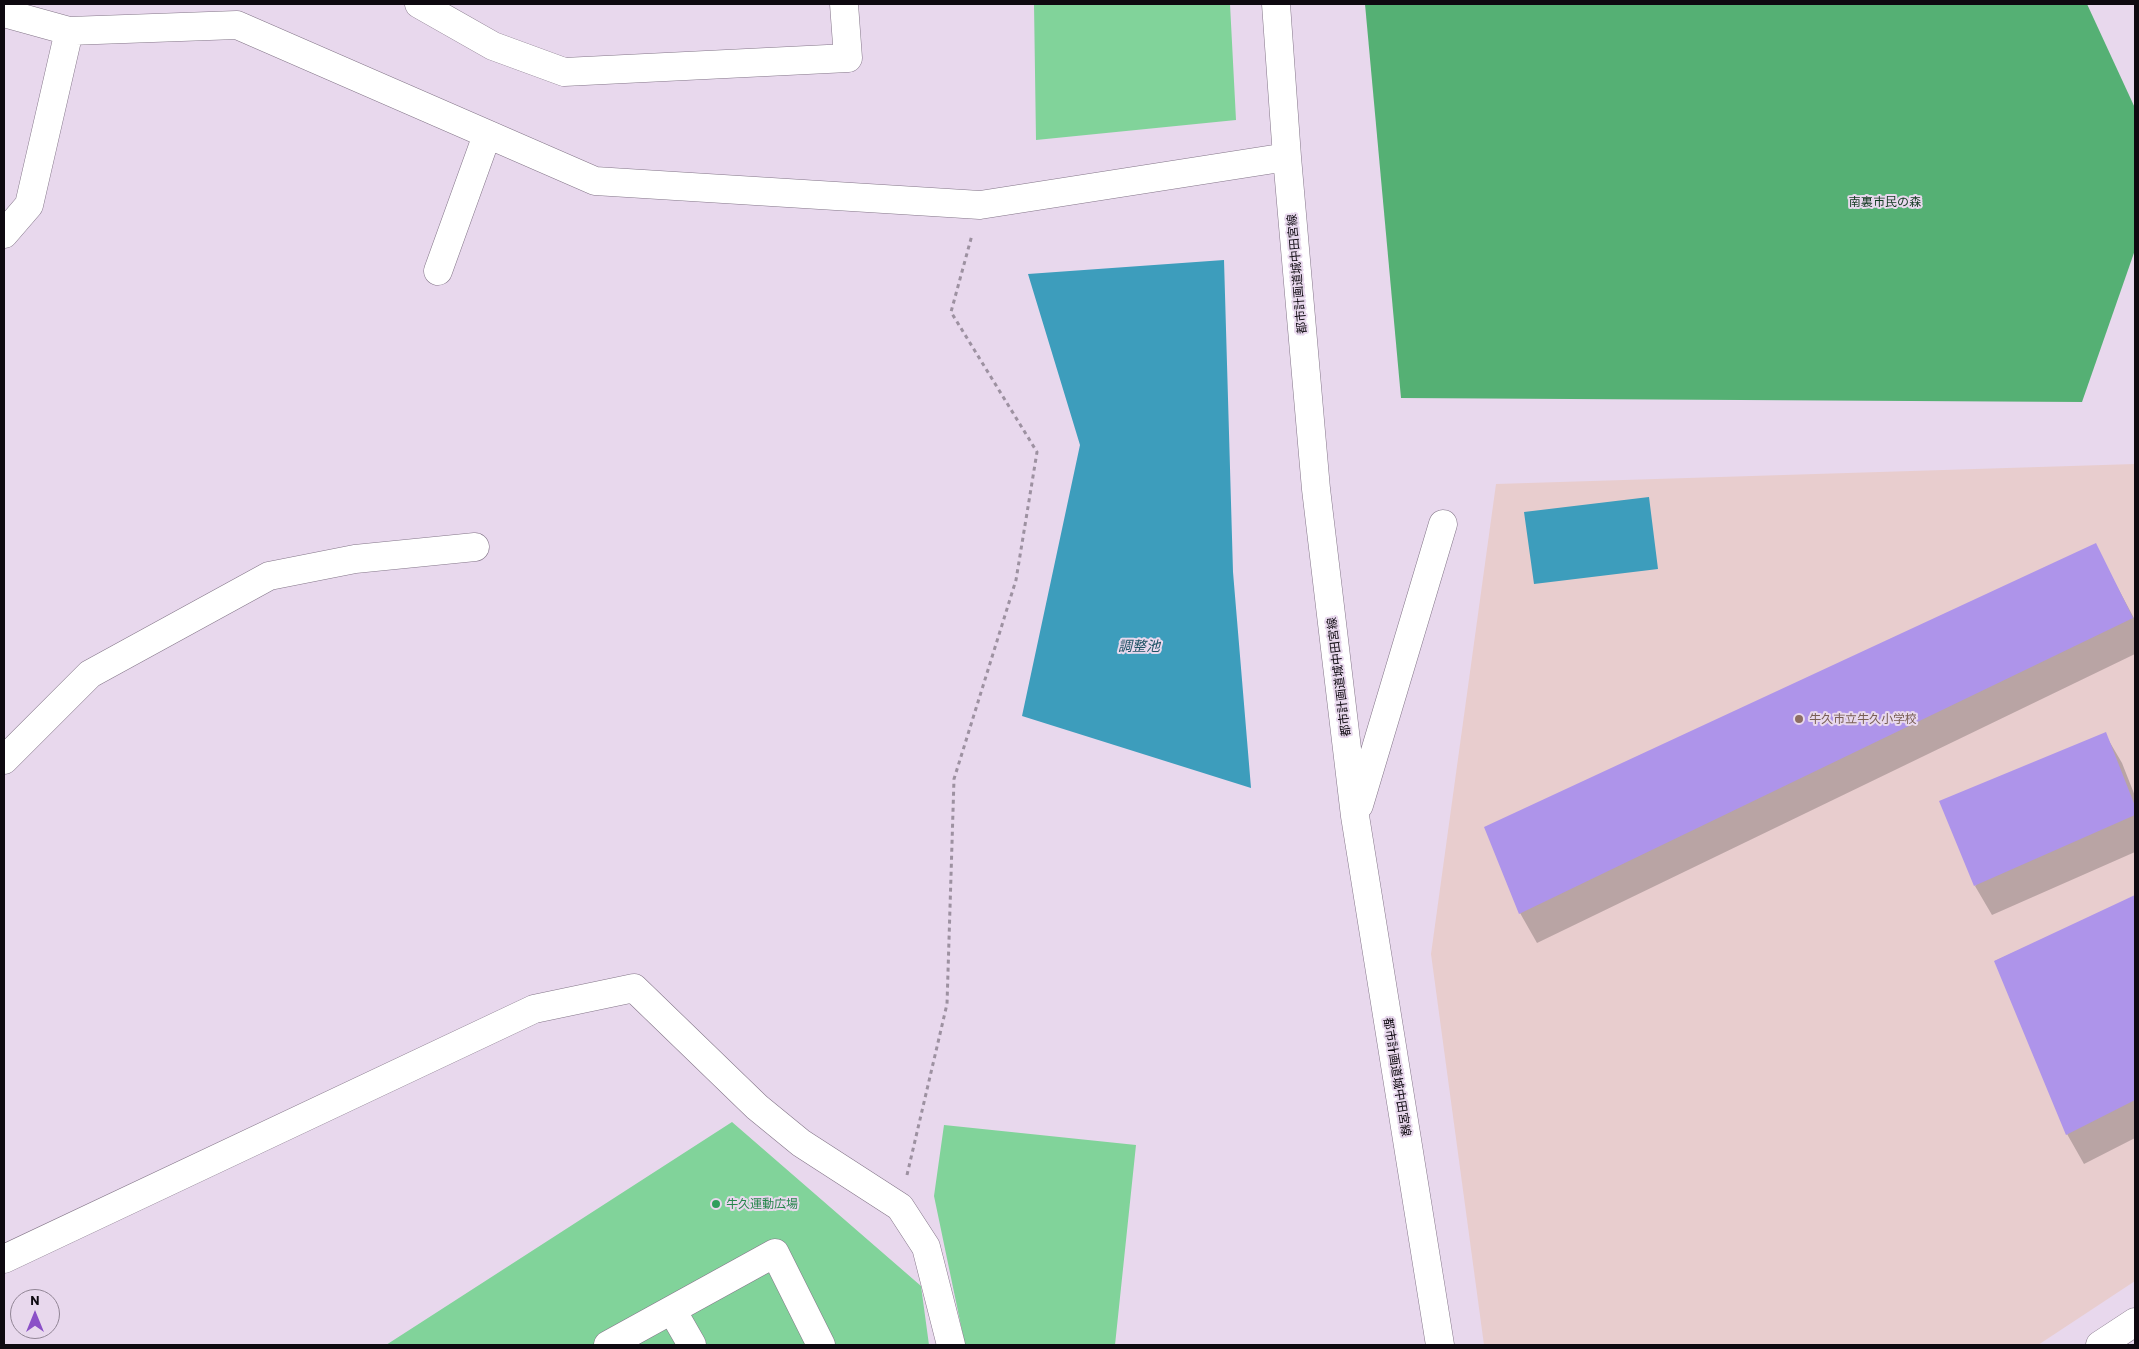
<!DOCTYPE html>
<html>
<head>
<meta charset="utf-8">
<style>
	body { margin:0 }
	#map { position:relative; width:2139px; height:1349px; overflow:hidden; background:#e8d8ed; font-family:Barlow,sans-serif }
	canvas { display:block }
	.frame { position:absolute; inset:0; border:5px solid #0e0910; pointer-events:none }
	.north { position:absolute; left:10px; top:1289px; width:50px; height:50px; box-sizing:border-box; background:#e8d8ed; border:1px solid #918595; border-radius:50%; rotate:0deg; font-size:14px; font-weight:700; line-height:20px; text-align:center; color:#0e0910 }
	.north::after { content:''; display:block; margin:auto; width:18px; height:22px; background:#8b50c7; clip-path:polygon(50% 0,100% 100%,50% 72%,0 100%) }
</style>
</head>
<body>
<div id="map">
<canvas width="2139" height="1349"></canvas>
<div class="frame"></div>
<div class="north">N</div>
</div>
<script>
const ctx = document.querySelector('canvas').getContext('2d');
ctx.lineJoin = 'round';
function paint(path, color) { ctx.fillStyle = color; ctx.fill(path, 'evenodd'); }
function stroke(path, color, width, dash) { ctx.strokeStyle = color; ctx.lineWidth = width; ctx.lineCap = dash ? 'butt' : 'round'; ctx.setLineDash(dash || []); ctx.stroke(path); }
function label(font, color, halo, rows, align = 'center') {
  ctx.font = font + ' Barlow,"Noto Sans JP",sans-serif'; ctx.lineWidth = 4; ctx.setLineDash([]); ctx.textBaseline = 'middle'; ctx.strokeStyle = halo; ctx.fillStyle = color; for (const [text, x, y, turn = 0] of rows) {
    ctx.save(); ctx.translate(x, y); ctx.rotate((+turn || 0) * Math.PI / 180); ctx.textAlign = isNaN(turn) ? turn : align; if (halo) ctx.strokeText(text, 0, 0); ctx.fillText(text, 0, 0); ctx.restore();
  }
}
const education = new Path2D(`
	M 2135,464 L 2135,1281 L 2038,1345 L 1484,1345 L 1431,954 L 1496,484 Z`);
const green = new Path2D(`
	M 1034,4 L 1230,4 L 1236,120 L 1036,140 Z
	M 732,1122 L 921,1286 L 929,1345 L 386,1345 Z
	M 944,1125 L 1136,1145 L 1115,1345 L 965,1345 L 934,1196 Z`);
const forest = new Path2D(`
	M 1365,4 L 2087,4 L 2135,108 L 2135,250 L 2082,402 L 1401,398 Z`);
const water = new Path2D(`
	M 1224,260 L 1233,572 L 1251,788 L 1022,716 L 1080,445 L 1028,274 Z
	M 1649,497 L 1658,569 L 1534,584 L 1524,512 Z`);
const shadow = new Path2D(`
	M 2095,545 L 2135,620 L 2135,654 L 1537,943 L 1520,913 Z
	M 2105,734 L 2122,763 L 2135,796 L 2135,852 L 1992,915 L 1975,886 Z
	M 2135,897 L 2135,1138 L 2084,1164 L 2067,1134 L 1995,961 Z`);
const building = new Path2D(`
	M 2096,543 L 2133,618 L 1519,914 L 1484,827 Z
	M 2106,732 L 2135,806 L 2135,815 L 1974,886 L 1939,801 Z
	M 2135,895 L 2135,1100 L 2066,1135 L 1994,961 Z`);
const path = new Path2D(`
	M 907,1175 L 947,1004 L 954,779 L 1016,580 L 1037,452 L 951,312 L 972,235`);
const minor = new Path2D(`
	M 419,4 L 493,46 L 564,72 L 848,58 L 844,4
	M 1276,4 L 1287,157 L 1316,489 L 1355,816 L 1440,1345
	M 4,13 L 69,31 L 237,25 L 595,181 L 980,205 L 1287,157
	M 4,234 L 29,205 L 69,31
	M 438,271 L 487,135
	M 4,760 L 90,674 L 269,576 L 355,559 L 475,547
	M 1359,805 L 1443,524
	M 4,1259 L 534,1009 L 634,988 L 757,1107 L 801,1143 L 900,1207 L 926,1247 L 951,1345
	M 672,1310 L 692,1345
	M 608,1345 L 775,1253 L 821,1345
	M 2100,1345 L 2135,1322`);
const markers = [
	[1799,719,5,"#8d6e63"],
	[716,1204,5,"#2e9e5b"]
];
const parkNames = [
	["南裏市民の森",1885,202]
];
const streetNames = [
	["都市計画道城中田宮線",1297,274,-95],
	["都市計画道城中田宮線",1339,677,-97],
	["都市計画道城中田宮線",1397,1077,81]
];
const educationNames = [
	["牛久市立牛久小学校",1809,719]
];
const leisureNames = [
	["牛久運動広場",726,1204]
];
const waterNames = [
	["調整池",1139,646]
];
paint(education, '#e8cdce');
paint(green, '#81d39a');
paint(forest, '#55b074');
paint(water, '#3d9dbc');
paint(shadow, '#0003');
paint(building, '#ae94ea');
stroke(minor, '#837588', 29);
stroke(path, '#9d91a1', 3, [4, 4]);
stroke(minor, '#fff', 28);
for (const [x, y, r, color] of markers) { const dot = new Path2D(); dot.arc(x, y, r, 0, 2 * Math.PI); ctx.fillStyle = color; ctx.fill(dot); stroke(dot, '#e8d8ed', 2); }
label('12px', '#123820', '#e8d8ed', parkNames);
label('12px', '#0e0910', '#e8d8ed', streetNames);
label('12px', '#785e54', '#e8d8ed', educationNames, 'left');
label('12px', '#27864d', '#e8d8ed', leisureNames, 'left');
label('italic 14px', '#1e5264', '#e8d8ed', waterNames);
</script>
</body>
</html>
